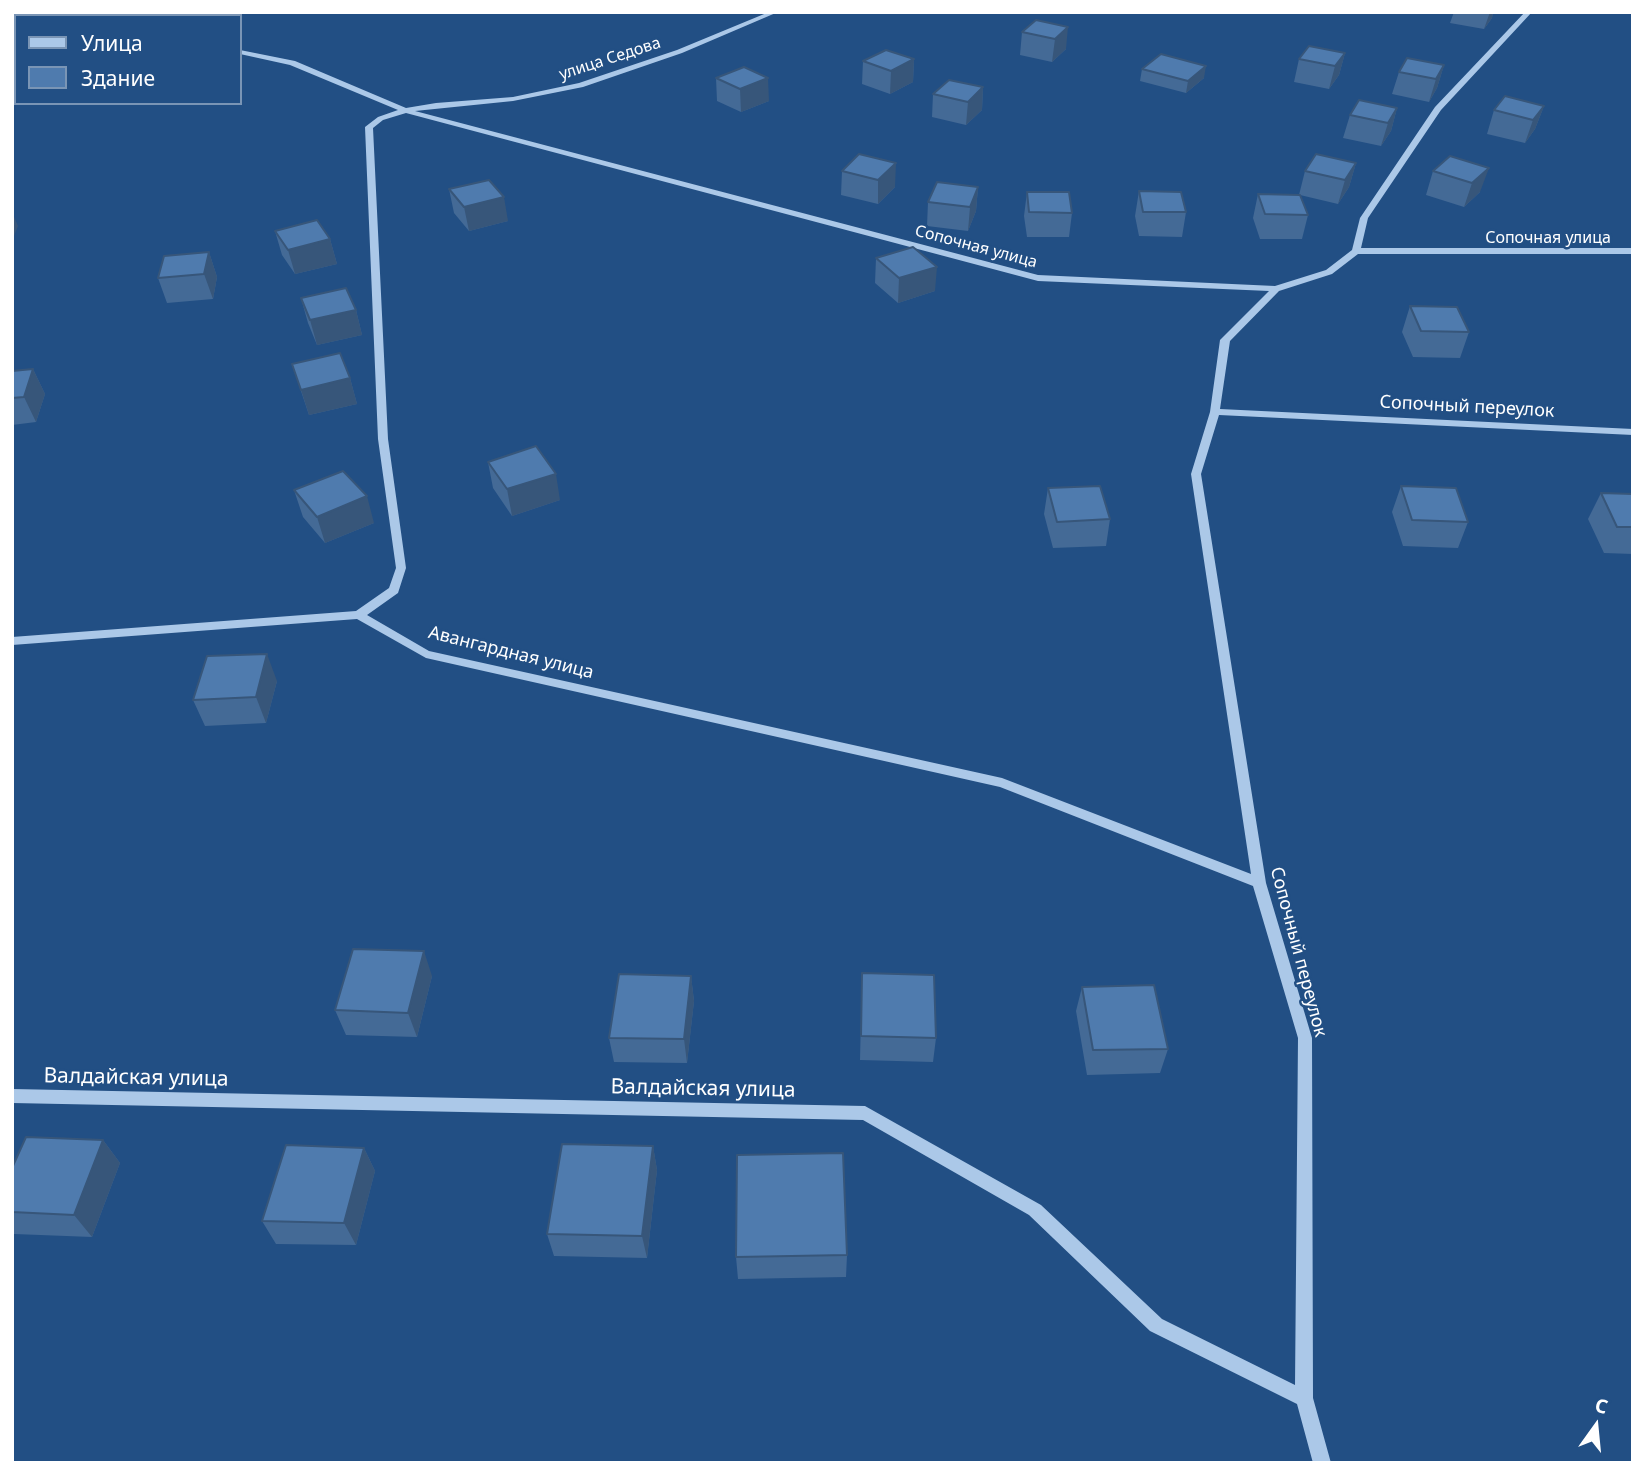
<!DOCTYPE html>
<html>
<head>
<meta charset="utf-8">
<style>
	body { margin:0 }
	#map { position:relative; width:1645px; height:1475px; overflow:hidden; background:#224f84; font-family:"Noto Sans",sans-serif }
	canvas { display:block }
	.frame { position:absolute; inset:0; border:14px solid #fff; pointer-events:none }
	.legend { position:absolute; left:14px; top:14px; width:228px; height:91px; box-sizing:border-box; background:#224f84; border:2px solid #7a95b5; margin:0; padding:9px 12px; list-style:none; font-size:21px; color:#fff }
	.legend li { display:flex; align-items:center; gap:14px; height:35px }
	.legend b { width:35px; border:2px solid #7a95b5 }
	.north { position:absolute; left:1561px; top:1391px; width:70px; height:70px; -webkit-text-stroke:5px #224f84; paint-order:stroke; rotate:15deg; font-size:19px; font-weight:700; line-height:28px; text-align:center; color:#fff }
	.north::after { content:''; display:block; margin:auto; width:24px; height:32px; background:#fff; clip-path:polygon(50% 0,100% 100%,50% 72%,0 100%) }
</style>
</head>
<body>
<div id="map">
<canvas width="1645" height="1475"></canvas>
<div class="frame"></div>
<ul class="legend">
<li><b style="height:9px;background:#abc8e8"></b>Улица</li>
<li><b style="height:19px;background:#4f7bae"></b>Здание</li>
</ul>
<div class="north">С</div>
</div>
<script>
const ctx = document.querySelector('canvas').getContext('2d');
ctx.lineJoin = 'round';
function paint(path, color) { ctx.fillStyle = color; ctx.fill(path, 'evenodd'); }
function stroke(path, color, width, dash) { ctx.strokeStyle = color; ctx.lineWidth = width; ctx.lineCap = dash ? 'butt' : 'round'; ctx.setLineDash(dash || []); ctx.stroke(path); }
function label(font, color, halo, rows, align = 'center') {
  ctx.font = font + ' "Noto Sans",sans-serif'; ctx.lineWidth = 5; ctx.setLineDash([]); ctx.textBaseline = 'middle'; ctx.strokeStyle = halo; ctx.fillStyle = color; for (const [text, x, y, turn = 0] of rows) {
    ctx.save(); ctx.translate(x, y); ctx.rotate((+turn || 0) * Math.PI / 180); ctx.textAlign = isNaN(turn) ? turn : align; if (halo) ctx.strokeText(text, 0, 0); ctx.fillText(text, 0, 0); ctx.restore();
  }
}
const minor = new Path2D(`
	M 54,12 L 65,12 L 73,16 L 62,16 Z
	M 153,12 L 163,12 L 157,16 L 147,16 Z
	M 769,12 L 778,12 L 682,53 L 583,87 L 513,101 L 415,111 L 1038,275 L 1275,286 L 1326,270 L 1352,250 L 1360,218 L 1435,107 L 1525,12 L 1532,12 L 1441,110 L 1368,218 L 1361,248 L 1633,248 L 1633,254 L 1358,254 L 1332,274 L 1279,291 L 1230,341 L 1220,409 L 1633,429 L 1633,435 L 1219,415 L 1201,474 L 1266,883 L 1312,1038 L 1313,1398 L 1331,1463 L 1313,1463 L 1297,1404 L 1150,1331 L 1029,1215 L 863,1120 L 12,1103 L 12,1089 L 865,1106 L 1041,1205 L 1162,1319 L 1295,1385 L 1298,1038 L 1253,886 L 1000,787 L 426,658 L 357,619 L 12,645 L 12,637 L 356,611 L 389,588 L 396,568 L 378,439 L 365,127 L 378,117 L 398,110 L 290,65 L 240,54 L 240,50 L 295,61 L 406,108 L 436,103 L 513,97 L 579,83 L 677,50 ZM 406,113 L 1038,281 L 1269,291 L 1220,340 L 1210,412 L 1191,474 L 1251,874 L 1002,778 L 429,651 L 367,615 L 398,593 L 406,568 L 388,439 L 373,128 L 383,120 Z
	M 16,100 L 16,103 L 19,103 L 12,106 L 12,101 Z`);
const wall = new Path2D(`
	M 1454,12 L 1493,12 L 1492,18 L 1484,29 L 1450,23 Z
	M 1036,20 L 1066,49 L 1052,62 L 1020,55 L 1022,32 Z
	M 1345,53 L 1339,75 L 1329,89 L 1294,82 L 1299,59 Z
	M 914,59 L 913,82 L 890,94 L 862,84 L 863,61 Z
	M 1444,65 L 1437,88 L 1429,102 L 1392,94 L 1399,72 Z
	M 1142,69 L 1204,78 L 1186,93 L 1140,81 Z
	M 716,78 L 769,101 L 741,112 L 717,101 Z
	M 983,87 L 982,110 L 966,125 L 932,117 L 933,94 Z
	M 1544,106 L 1535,129 L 1525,143 L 1487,134 L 1494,110 Z
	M 1397,108 L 1391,131 L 1381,146 L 1343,138 L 1350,115 Z
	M 859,154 L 895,187 L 878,204 L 841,195 L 842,171 Z
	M 1450,156 L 1480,192 L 1464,207 L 1426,195 L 1433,171 Z
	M 1356,163 L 1349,187 L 1338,204 L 1300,195 L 1308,215 L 1302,239 L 1260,239 L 1253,218 L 1258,194 L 1299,195 L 1305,171 Z
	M 978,187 L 976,211 L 968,231 L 927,226 L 928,202 Z
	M 449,189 L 508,221 L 469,231 L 454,213 Z
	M 1139,191 L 1186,212 L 1182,237 L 1139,236 L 1135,216 Z
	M 1027,192 L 1072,213 L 1069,237 L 1027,237 L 1024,216 Z
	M 275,231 L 330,239 L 337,264 L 295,274 L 282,255 Z
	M 209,252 L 217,277 L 213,299 L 167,303 L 158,278 Z
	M 876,258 L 935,291 L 898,303 L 875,283 Z
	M 301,298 L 356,310 L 362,335 L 317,345 L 308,323 Z
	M 1410,306 L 1469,332 L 1460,358 L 1413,357 L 1402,332 Z
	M 292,364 L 350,378 L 357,404 L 309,415 Z
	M 33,369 L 45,394 L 36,422 L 12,425 L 12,371 Z
	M 488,462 L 560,500 L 512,516 L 493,488 Z
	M 1401,486 L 1468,522 L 1458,548 L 1403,546 L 1392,512 Z
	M 1048,488 L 1110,519 L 1106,546 L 1053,548 L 1044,514 Z
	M 294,490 L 374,523 L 325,543 L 303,517 Z
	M 1601,493 L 1633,494 L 1633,554 L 1604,553 L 1588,519 Z
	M 277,681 L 266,723 L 205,726 L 193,700 Z
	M 862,973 L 936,1038 L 933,1062 L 860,1060 Z
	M 432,976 L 417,1037 L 346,1035 L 335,1010 Z
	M 691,976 L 694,1001 L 687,1063 L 614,1062 L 609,1038 Z
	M 1082,987 L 1168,1049 L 1160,1073 L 1087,1075 L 1076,1011 Z
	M 103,1140 L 120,1163 L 92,1237 L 14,1234 L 12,1233 L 12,1168 Z
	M 653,1146 L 657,1170 L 647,1258 L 554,1256 L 547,1234 Z
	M 364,1148 L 375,1171 L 356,1245 L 276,1244 L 262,1221 Z
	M 847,1255 L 846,1277 L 738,1279 L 736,1257 Z`);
const shadedWall = new Path2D(`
	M 1490,12 L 1493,12 L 1492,18 L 1484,29 Z
	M 1068,27 L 1066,49 L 1052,62 L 1055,39 Z
	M 1345,53 L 1339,75 L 1329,89 L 1335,66 Z
	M 914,59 L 913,82 L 890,94 L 891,71 Z
	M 1444,65 L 1437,88 L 1429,102 L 1436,79 Z
	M 1206,66 L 1204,78 L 1186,93 L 1188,81 Z
	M 768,78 L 769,101 L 741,112 L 740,89 Z
	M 983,87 L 982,110 L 966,125 L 968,102 Z
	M 1544,106 L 1535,129 L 1525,143 L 1533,120 Z
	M 1397,108 L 1391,131 L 1381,146 L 1388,123 Z
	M 896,163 L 895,187 L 878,204 L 878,180 Z
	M 1356,163 L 1349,187 L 1338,204 L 1345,180 Z
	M 1489,168 L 1480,192 L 1464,207 L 1472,183 Z
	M 978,187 L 976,211 L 968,231 L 970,207 Z
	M 504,197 L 508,221 L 469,231 L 464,207 Z
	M 12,212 L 18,226 L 12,241 Z
	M 330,239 L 337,264 L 295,274 L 288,250 Z
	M 209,252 L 217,277 L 213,299 L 204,274 Z
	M 937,267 L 935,291 L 898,303 L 899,278 Z
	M 356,310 L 362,335 L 317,345 L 310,320 Z
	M 33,369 L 45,394 L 36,422 L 24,397 Z
	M 350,378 L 357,404 L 309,415 L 301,390 Z
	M 556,474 L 560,500 L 512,516 L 507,489 Z
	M 367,496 L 374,523 L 325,543 L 317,517 Z
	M 267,654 L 277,681 L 266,723 L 256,697 Z
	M 424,951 L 432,976 L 417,1037 L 408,1013 Z
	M 691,976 L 694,1001 L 687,1063 L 684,1039 Z
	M 103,1140 L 120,1163 L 92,1237 L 74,1215 Z
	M 653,1146 L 657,1170 L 647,1258 L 642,1236 Z
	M 364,1148 L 375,1171 L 356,1245 L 344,1223 Z`);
const building = new Path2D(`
	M 1036,20 L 1068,27 L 1055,39 L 1022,32 Z
	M 1309,46 L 1345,53 L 1335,66 L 1299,59 Z
	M 886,50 L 914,59 L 891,71 L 863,61 Z
	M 1161,54 L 1206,66 L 1188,81 L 1142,69 Z
	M 1407,58 L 1444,65 L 1436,79 L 1399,72 Z
	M 744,67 L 768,78 L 740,89 L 716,78 Z
	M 949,80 L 983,87 L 968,102 L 933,94 Z
	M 1505,96 L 1544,106 L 1533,120 L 1494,110 Z
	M 1359,100 L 1397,108 L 1388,123 L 1350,115 Z
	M 859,154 L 896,163 L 878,180 L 842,171 Z
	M 1316,154 L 1356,163 L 1345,180 L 1305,171 Z
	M 1450,156 L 1489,168 L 1472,183 L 1433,171 Z
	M 489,180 L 504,197 L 464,207 L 449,189 Z
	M 937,182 L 978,187 L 970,207 L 928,202 Z
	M 1139,191 L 1181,192 L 1186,212 L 1143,212 Z
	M 1027,192 L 1069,192 L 1072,213 L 1029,212 Z
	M 1258,194 L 1300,195 L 1308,215 L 1265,214 Z
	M 317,220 L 330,239 L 288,250 L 275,231 Z
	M 913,247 L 937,267 L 899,278 L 876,258 Z
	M 209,252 L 204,274 L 158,278 L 164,256 Z
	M 346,288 L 356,310 L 310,320 L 301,298 Z
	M 1410,306 L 1457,307 L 1469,332 L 1421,331 Z
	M 340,353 L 350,378 L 301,390 L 292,364 Z
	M 33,369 L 24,397 L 12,398 L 12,371 Z
	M 536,446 L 556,474 L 507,489 L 488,462 Z
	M 343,471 L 367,496 L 317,517 L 294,490 Z
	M 1100,486 L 1110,519 L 1057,522 L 1048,488 Z
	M 1401,486 L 1456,488 L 1468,522 L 1412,520 Z
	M 1601,493 L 1633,494 L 1633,527 L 1617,527 Z
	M 267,654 L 256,697 L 193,700 L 207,656 Z
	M 353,949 L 424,951 L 408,1013 L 335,1010 Z
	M 862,973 L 934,975 L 936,1038 L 861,1036 Z
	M 619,974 L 691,976 L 684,1039 L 609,1038 Z
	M 1154,985 L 1168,1049 L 1093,1050 L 1082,987 Z
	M 26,1137 L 103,1140 L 74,1215 L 12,1212 L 12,1168 Z
	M 562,1144 L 653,1146 L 642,1236 L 547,1234 Z
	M 286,1145 L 364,1148 L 344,1223 L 262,1221 Z
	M 843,1153 L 847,1255 L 736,1257 L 737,1155 Z`);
const farStreetnames = [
	["улица Седова",610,59,-18],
	["Сопочная улица",1548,238],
	["Сопочная улица",976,247,15]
];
const streetNames = [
	["Сопочный переулок",1467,407,3],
	["Авангардная улица",511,653,14],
	["Сопочный переулок",1298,952,75]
];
const nearStreetnames = [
	["Валдайская улица",136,1078,1],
	["Валдайская улица",703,1089,1]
];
paint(minor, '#abc8e8');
paint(wall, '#446a96');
paint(shadedWall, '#37567a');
paint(building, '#4f7bae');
stroke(building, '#37567a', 2);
label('16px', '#fff', '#224f84', farStreetnames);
label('18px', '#fff', '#224f84', streetNames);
label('21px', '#fff', '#224f84', nearStreetnames);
</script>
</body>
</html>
